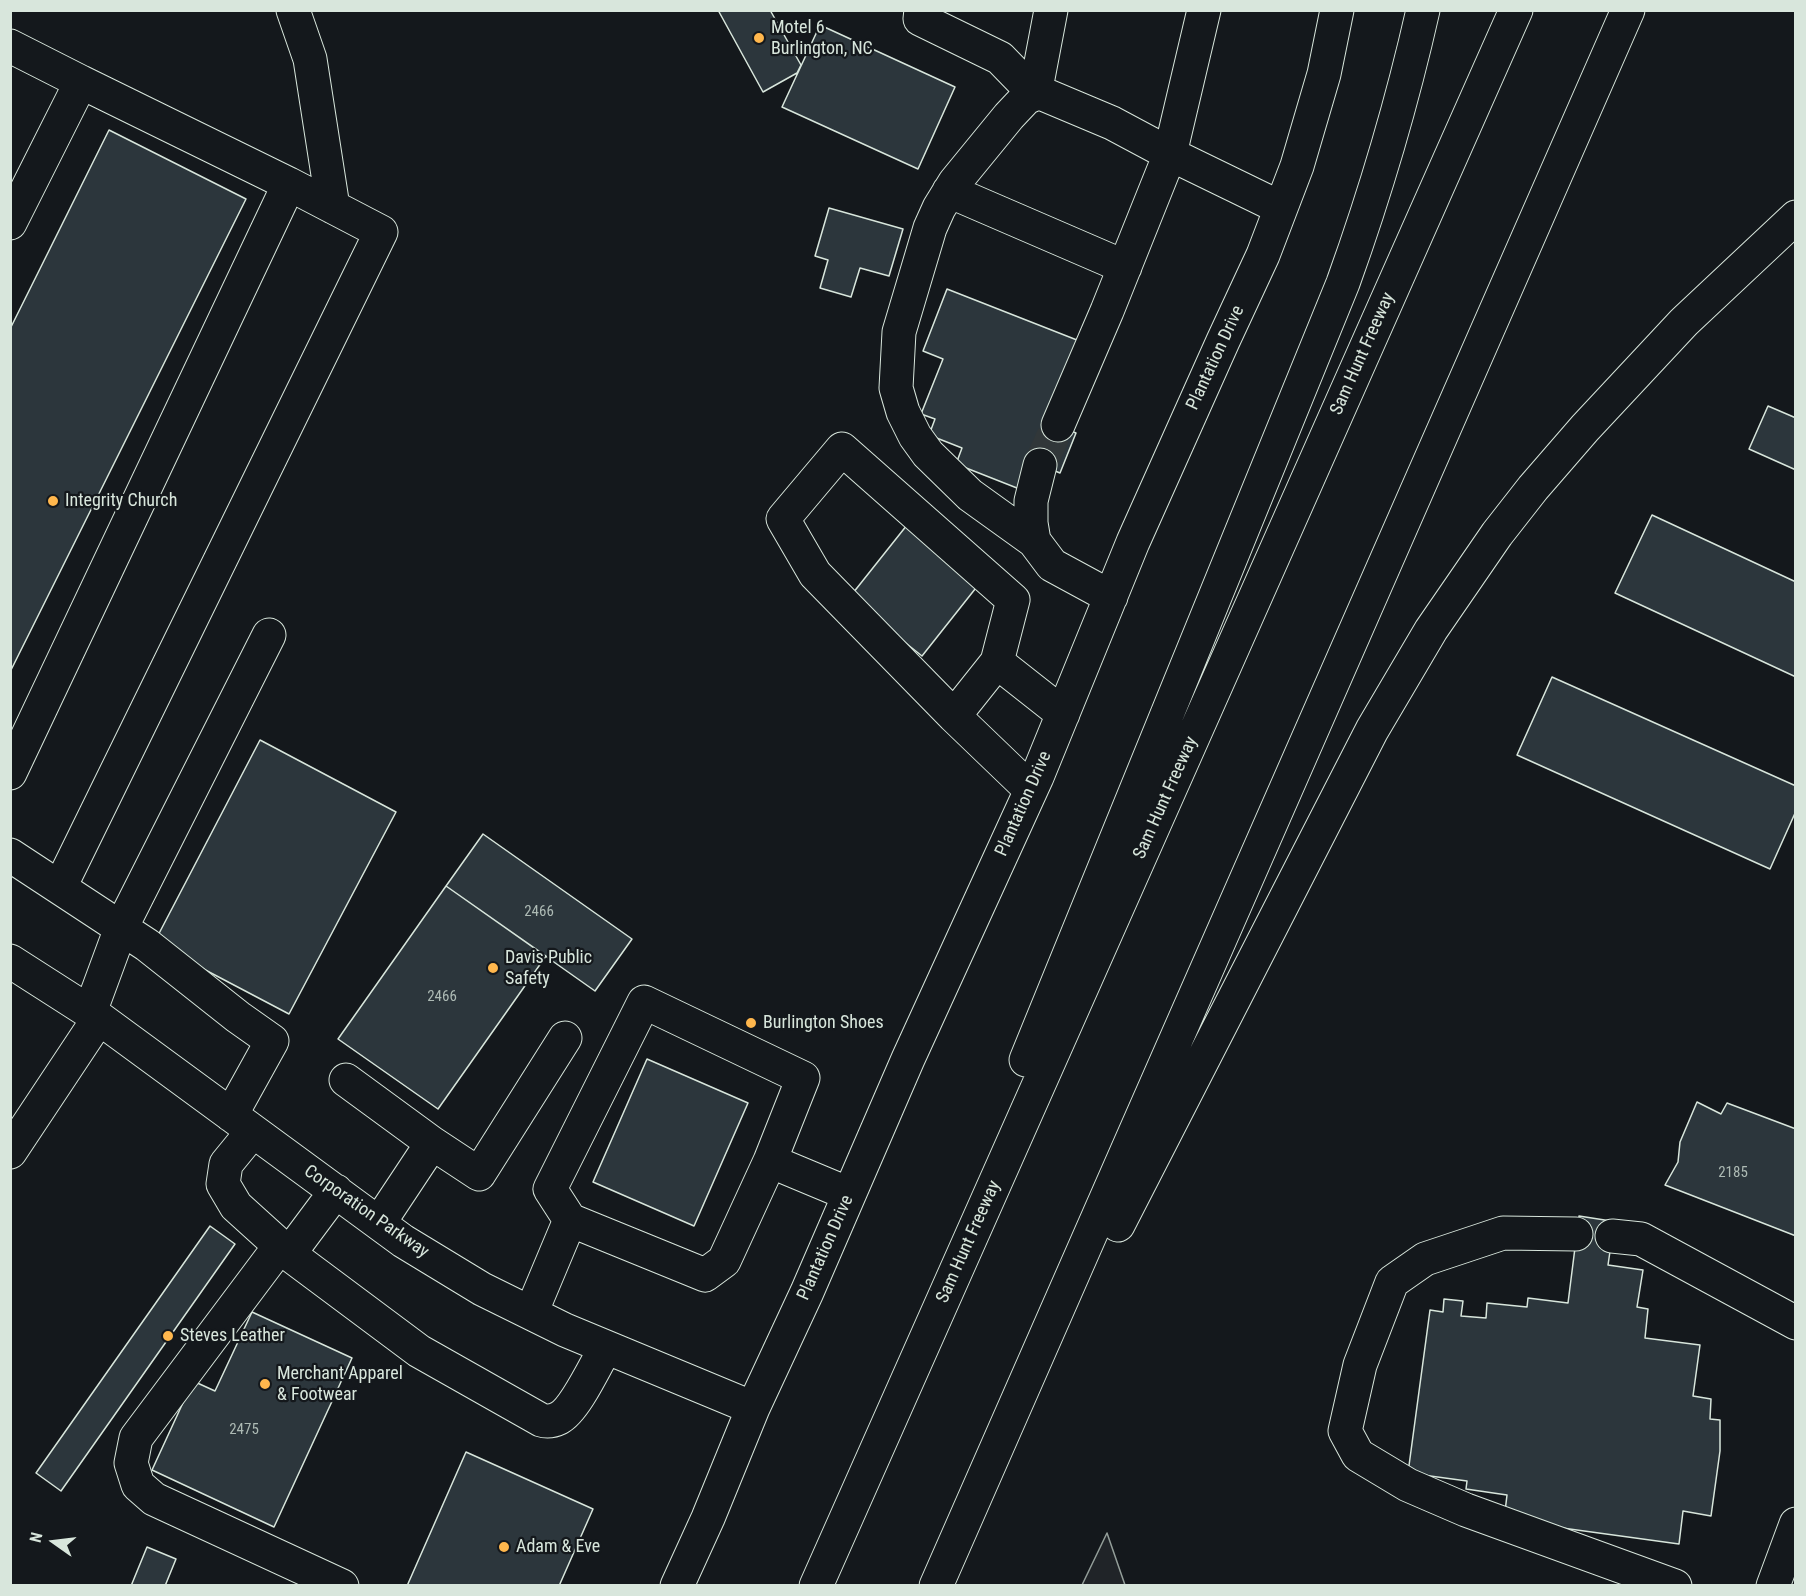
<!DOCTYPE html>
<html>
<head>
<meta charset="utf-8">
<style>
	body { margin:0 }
	#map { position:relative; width:1806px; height:1596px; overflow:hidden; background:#14181c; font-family:"Roboto Condensed",sans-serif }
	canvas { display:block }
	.frame { position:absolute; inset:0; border:12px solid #d8e6dc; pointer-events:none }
	.north { position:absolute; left:24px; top:1512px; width:60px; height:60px; -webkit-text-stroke:4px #14181c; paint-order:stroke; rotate:284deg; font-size:16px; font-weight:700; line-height:24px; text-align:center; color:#d8e6dc }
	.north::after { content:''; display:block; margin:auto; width:21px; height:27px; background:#d8e6dc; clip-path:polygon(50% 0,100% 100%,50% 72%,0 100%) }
</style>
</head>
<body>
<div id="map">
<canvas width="1806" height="1596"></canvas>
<div class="frame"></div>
<div class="north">N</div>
</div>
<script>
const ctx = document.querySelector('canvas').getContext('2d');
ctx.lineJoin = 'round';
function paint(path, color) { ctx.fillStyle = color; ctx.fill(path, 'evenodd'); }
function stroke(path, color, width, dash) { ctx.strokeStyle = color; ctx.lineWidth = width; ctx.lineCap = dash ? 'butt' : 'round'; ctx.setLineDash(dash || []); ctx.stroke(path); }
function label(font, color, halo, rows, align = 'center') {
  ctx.font = font + ' "Roboto Condensed",sans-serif'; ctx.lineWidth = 4.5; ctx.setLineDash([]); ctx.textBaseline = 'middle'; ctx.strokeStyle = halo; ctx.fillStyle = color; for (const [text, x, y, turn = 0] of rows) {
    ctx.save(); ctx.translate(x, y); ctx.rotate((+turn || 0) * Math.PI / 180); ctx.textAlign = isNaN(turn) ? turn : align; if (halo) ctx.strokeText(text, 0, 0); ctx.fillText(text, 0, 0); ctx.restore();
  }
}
const green = new Path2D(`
	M 1107,1533 L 1125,1585 L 1082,1585 Z`);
const building = new Path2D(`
	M 718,10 L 770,10 L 801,65 L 797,73 L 763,92 Z
	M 820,25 L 955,87 L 918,169 L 782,107 Z
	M 109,130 L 246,199 L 10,672 L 10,329 Z
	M 829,208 L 903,229 L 889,276 L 860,268 L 851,297 L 820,288 L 828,260 L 815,256 Z
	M 947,289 L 1082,342 L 1051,423 L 1076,433 L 1060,473 L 1033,462 L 1022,490 L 956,464 L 962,448 L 929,435 L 935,419 L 921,414 L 943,359 L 923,351 Z
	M 1768,406 L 1796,418 L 1796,470 L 1749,449 Z
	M 1652,515 L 1796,582 L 1796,677 L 1615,593 Z
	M 911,520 L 983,579 L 922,656 L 849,598 Z
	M 1552,677 L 1796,786 L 1796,811 L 1770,869 L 1517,755 Z
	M 260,740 L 396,812 L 289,1014 L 154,943 Z
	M 483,834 L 632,939 L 595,991 L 446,886 Z
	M 446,886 L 546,956 L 438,1109 L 338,1039 Z
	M 647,1059 L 748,1103 L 694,1226 L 593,1182 Z
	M 1697,1102 L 1721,1114 L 1727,1103 L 1796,1129 L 1796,1236 L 1665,1185 L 1678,1162 L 1680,1142 Z
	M 1579,1216 L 1611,1221 L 1613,1231 L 1608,1265 L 1643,1270 L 1637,1307 L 1648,1309 L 1645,1338 L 1700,1345 L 1693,1396 L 1711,1399 L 1710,1419 L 1720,1420 L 1720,1451 L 1711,1516 L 1683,1511 L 1679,1544 L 1504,1520 L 1507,1495 L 1466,1489 L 1467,1481 L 1408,1473 L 1430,1310 L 1443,1312 L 1444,1299 L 1463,1301 L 1461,1316 L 1486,1318 L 1487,1303 L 1527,1307 L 1528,1298 L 1568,1303 Z
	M 210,1226 L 235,1244 L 61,1491 L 36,1473 Z
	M 252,1312 L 352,1358 L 274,1527 L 152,1470 L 193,1381 L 215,1391 Z
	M 466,1452 L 593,1509 L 559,1586 L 407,1586 Z
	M 147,1547 L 176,1559 L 165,1586 L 131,1586 Z`);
const minorTunnel = new Path2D(`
	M 1040,465 L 1058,425`);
const minor = new Path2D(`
	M 293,10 L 310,59 L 333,207
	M 921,10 L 920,19 L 1000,58 L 1035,94
	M 1204,10 L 1170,154 L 1281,208
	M 10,46 L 81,82
	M 1035,94 L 1051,10
	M 949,191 L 1125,267
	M 10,223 L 81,82 L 289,184 L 381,232 L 60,887
	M 1040,465 L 1031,501 L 1031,523 L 1034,541 L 1052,565 L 1111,597
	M 1034,541 L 970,495 L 928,454 L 915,436 L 903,412 L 896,388 L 899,332 L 930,228 L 939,208 L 955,182 L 1009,116 L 1026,98 L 1035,94 L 1043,94 L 1112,123 L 1170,154 L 1107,311 L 1058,425
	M 997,662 L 1063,714
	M 954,716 L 997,662 L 1013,600 L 842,449 L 783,519 L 815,574 L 954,716 L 1031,790
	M 10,773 L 289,184
	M 10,855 L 147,945 L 238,1017 L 272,1041 L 231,1115
	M 10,961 L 99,1018 L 403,1241 L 482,1289 L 565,1330 L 753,1408
	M 90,1012 L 121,928 L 269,635
	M 346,1080 L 432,1143 L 379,1223
	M 253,1131 L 226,1164 L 223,1184 L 236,1206 L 289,1254
	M 432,1143 L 479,1174 L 565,1038
	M 10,1152 L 99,1018
	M 770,1161 L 724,1261 L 705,1275 L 570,1220 L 550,1189 L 644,1002 L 803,1078 L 770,1161 L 849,1194
	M 336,1191 L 289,1254 L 419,1351 L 541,1420 C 547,1422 553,1421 559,1418 C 575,1410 596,1364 606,1347
	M 1576,1234 L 1503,1233 L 1425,1259 L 1392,1282 L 1360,1365 L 1345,1431 L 1358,1455 L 1408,1485 L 1466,1510 L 1675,1586
	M 1612,1236 L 1641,1239 L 1796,1323
	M 280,1246 L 136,1438 L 131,1463 L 138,1485 L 154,1499 L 342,1586
	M 531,1313 L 570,1220
	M 677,1586 L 708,1518 L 753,1408 L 807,1292 L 908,1059 L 1037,777 L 1133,542 L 1223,341 L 1263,255 L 1297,166 L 1324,74 L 1337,10
	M 1773,1586 L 1796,1524`);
const highway = new Path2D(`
	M 1026,1060 L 1343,283 C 1375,194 1402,103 1423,10
	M 1118,1225 L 1372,730 L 1431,630 L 1497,534 L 1533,488 L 1585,428 L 1684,322 L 1796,217
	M 816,1586 L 1516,10
	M 936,1586 L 1628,10`);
const markers = [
	[759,38,6,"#ffb74d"],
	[53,501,6,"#ffb74d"],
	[493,968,6,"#ffb74d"],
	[751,1023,6,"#ffb74d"],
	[168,1336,6,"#ffb74d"],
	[265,1384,6,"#ffb74d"],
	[504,1547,6,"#ffb74d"]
];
const numberNames = [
	["2466",539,912],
	["2466",442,997],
	["2185",1733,1173],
	["2475",244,1430]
];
const poiNames = [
	["Motel 6",771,28],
	["Burlington, NC",771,49],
	["Integrity Church",65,501],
	["Davis Public",505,958],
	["Safety",505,979],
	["Burlington Shoes",763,1023],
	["Steves Leather",180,1336],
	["Merchant Apparel",277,1374],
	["& Footwear",277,1395],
	["Adam & Eve",516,1547]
];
const streetNames = [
	["Sam Hunt Freeway",1363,354,-66],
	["Plantation Drive",1216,358,-65],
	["Sam Hunt Freeway",1166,798,-66],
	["Plantation Drive",1024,804,-66],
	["Corporation Parkway",366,1212,35],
	["Sam Hunt Freeway",969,1242,-66],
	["Plantation Drive",826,1248,-66]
];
paint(green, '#202428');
stroke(green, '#939e99', 1.5);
paint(building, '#2c363c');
stroke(building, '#d8e6dc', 1.5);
stroke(minorTunnel, '#313739', 33, [33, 16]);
stroke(minor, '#d8e6dc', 35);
stroke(highway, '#d8e6dc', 35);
stroke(minor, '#14181c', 33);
stroke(highway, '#14181c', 33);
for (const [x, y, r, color] of markers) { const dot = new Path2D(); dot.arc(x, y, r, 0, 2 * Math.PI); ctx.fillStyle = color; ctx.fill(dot); stroke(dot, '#14181c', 2); }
label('15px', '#adbab4', null, numberNames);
label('18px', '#d8e6dc', '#14181c', poiNames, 'left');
label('18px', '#d8e6dc', '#14181c', streetNames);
</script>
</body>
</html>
